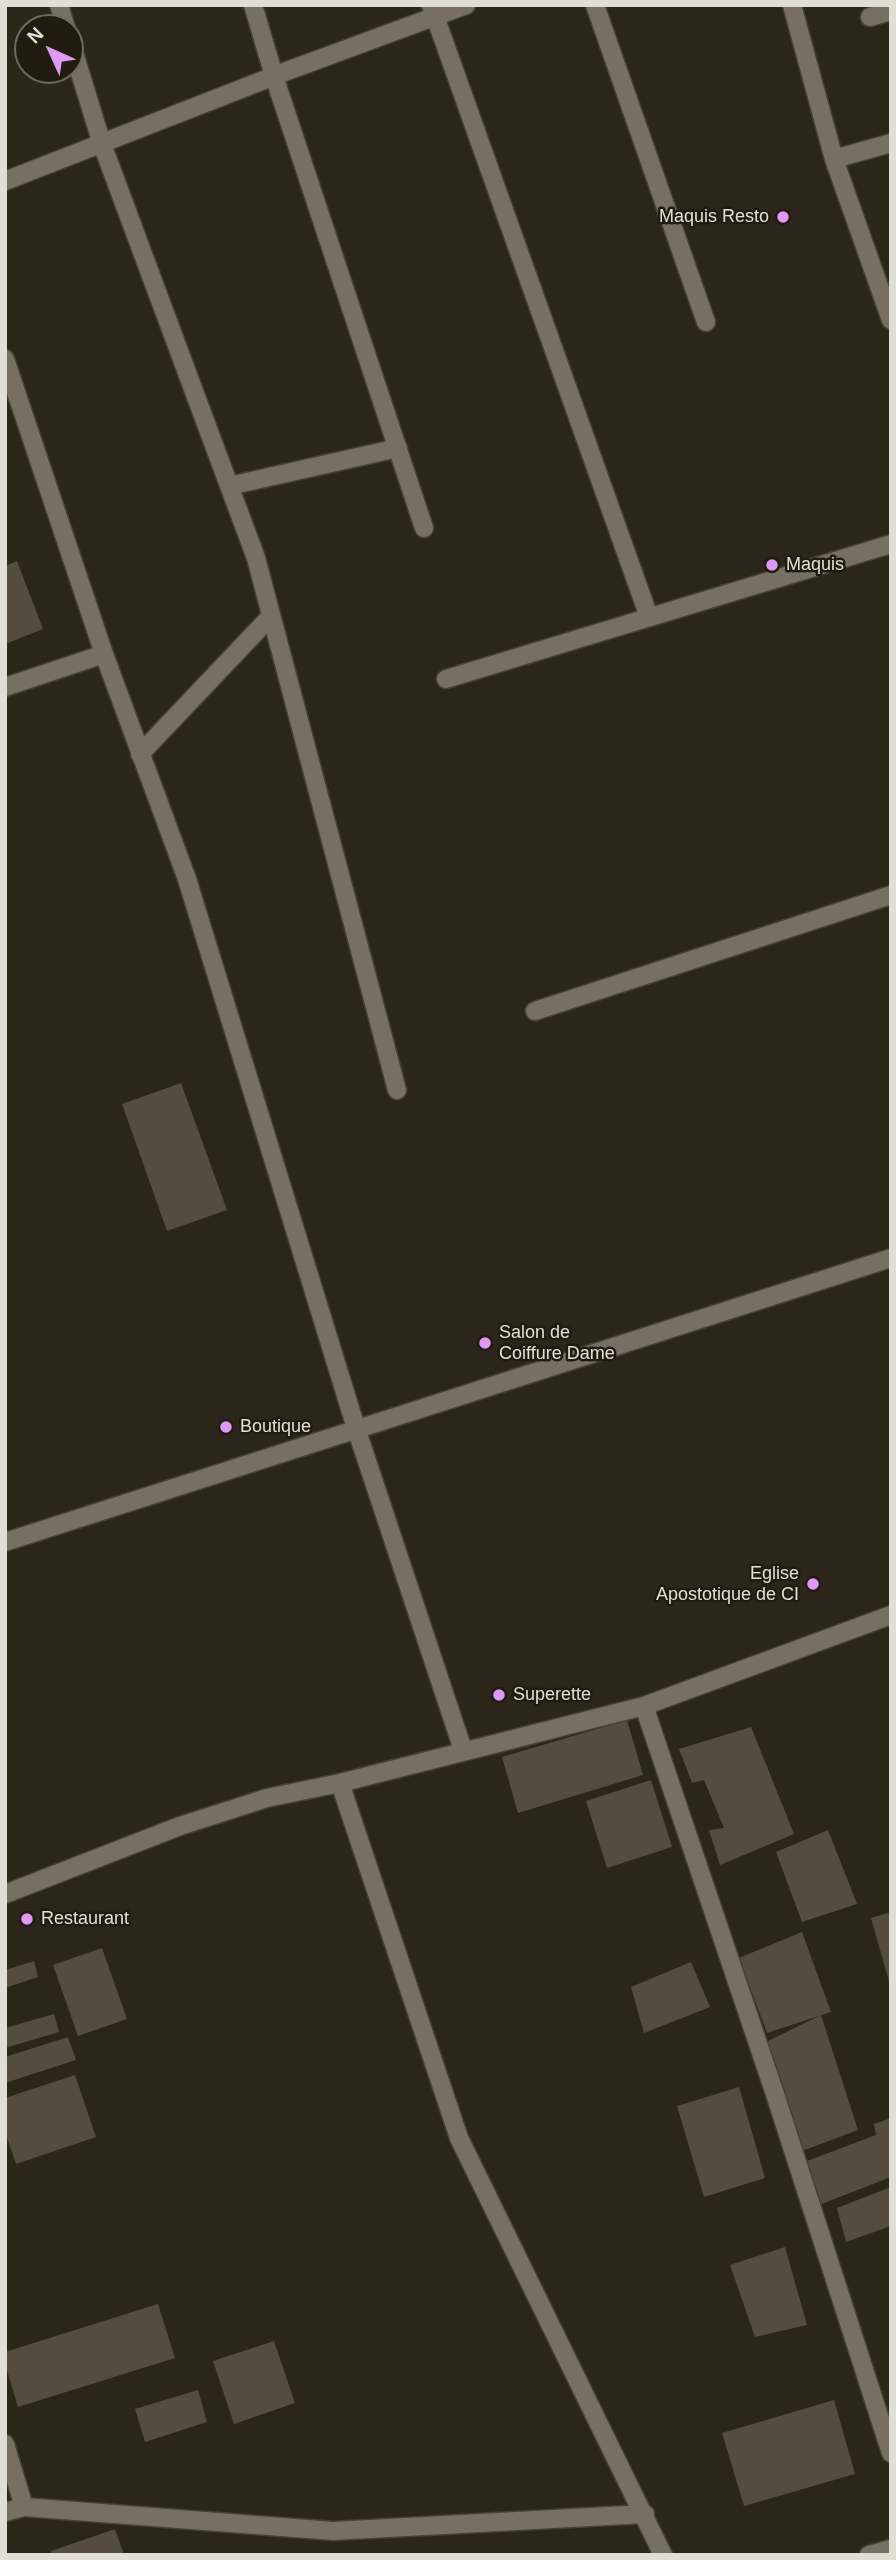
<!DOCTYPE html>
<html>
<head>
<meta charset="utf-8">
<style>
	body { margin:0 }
	#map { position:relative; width:896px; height:2560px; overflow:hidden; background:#2c261a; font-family:Helvetica,sans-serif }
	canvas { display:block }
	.frame { position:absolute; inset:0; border:7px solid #e2ded6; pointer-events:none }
	.north { position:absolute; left:14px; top:14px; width:70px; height:70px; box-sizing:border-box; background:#221c10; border:2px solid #6f6a5f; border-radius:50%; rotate:315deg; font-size:19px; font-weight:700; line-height:28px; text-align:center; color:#e2ded6 }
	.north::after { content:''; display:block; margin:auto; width:24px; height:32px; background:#dc99f5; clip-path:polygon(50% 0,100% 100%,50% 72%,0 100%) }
</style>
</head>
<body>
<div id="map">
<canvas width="896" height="2560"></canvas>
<div class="frame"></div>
<div class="north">N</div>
</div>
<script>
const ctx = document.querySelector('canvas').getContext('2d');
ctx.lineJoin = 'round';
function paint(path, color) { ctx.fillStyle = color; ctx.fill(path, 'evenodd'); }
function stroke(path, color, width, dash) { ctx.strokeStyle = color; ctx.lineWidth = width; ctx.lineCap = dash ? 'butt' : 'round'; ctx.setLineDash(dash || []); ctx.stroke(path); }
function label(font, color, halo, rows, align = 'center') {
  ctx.font = font + ' Helvetica,sans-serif'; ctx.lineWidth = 5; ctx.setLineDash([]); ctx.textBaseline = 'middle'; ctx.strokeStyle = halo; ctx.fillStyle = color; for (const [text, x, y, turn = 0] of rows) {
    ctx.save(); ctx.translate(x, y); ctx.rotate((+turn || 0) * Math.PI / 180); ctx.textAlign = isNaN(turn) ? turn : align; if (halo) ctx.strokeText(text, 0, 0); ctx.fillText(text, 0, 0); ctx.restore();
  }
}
const building = new Path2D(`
	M 17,561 L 43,629 L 5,644 L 5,566 Z
	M 181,1083 L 227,1210 L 167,1231 L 122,1104 Z
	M 627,1720 L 643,1775 L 518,1813 L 502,1757 Z
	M 751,1727 L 794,1834 L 720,1865 L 709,1830 L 724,1828 L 704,1780 L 692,1783 L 679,1749 Z
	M 651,1780 L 672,1847 L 607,1868 L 586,1801 Z
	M 828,1830 L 857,1904 L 802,1922 L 776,1852 Z
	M 891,1912 L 891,1985 L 890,1985 L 871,1918 Z
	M 802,1932 L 831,2012 L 767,2033 L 739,1958 Z
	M 102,1948 L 127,2019 L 78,2036 L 53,1965 Z
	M 34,1961 L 38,1977 L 5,1988 L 5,1970 Z
	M 691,1962 L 710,2007 L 644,2033 L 631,1987 Z
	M 54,2014 L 59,2032 L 5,2048 L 5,2028 Z
	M 821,2015 L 858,2130 L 802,2151 L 766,2042 Z
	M 68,2037 L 76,2060 L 5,2083 L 5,2057 Z
	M 75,2075 L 96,2137 L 16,2164 L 5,2132 L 5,2098 Z
	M 739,2087 L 765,2178 L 704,2197 L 677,2106 Z
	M 891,2118 L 891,2177 L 819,2205 L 807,2161 L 876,2135 L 874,2124 Z
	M 891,2187 L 891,2226 L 846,2242 L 837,2208 Z
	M 785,2247 L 807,2325 L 755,2337 L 730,2265 Z
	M 158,2304 L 175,2358 L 18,2407 L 5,2364 L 5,2352 Z
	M 274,2341 L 295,2403 L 234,2424 L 213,2361 Z
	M 198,2390 L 207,2422 L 145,2442 L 135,2409 Z
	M 834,2400 L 855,2474 L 744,2506 L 722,2433 Z
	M 115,2529 L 124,2555 L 52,2555 L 51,2551 Z`);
const minor = new Path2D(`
	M 59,5 L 66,28
	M 253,5 L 274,76 L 424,528
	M 431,5 L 649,617
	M 595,5 L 706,322
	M 792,5 L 834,159 L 891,320
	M 870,17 L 891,11
	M 70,40 L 102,144 L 256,558 L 397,1090
	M 834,159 L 891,143
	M 5,181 L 287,71 L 466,5
	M 5,359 L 104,654 L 187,879 L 356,1428 L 463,1750
	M 229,486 L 398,448
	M 446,679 L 891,544
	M 5,687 L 104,654
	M 140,754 L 271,616
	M 535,1011 L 891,895
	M 5,1542 L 891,1258
	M 644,1706 L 775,2094 L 891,2453
	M 340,1783 L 459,2138 L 663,2555
	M 5,1894 L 180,1826 L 267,1798 L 340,1783 L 644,1706 L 891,1615
	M 5,2444 L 24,2507
	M 5,2512 L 24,2507 L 333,2531 L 645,2514
	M 869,2555 L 891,2549`);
const markers = [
	[783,217,7,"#dc99f5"],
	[772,565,7,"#dc99f5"],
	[485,1343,7,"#dc99f5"],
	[226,1427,7,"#dc99f5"],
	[813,1584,7,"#dc99f5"],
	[499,1695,7,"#dc99f5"],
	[27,1919,7,"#dc99f5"]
];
const poiNames = [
	["Maquis Resto",769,217,"right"],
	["Maquis",786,565],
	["Salon de",499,1333],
	["Coiffure Dame",499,1354],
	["Boutique",240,1427],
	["Eglise",799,1574,"right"],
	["Apostotique de CI",799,1595,"right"],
	["Superette",513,1695],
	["Restaurant",41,1919]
];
paint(building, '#534c3f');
stroke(minor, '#454136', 21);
stroke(minor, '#776f61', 18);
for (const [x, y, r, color] of markers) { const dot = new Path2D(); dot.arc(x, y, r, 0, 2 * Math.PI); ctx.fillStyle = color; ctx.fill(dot); stroke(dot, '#221c10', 2.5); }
label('18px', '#e2ded6', '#221c10', poiNames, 'left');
</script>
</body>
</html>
